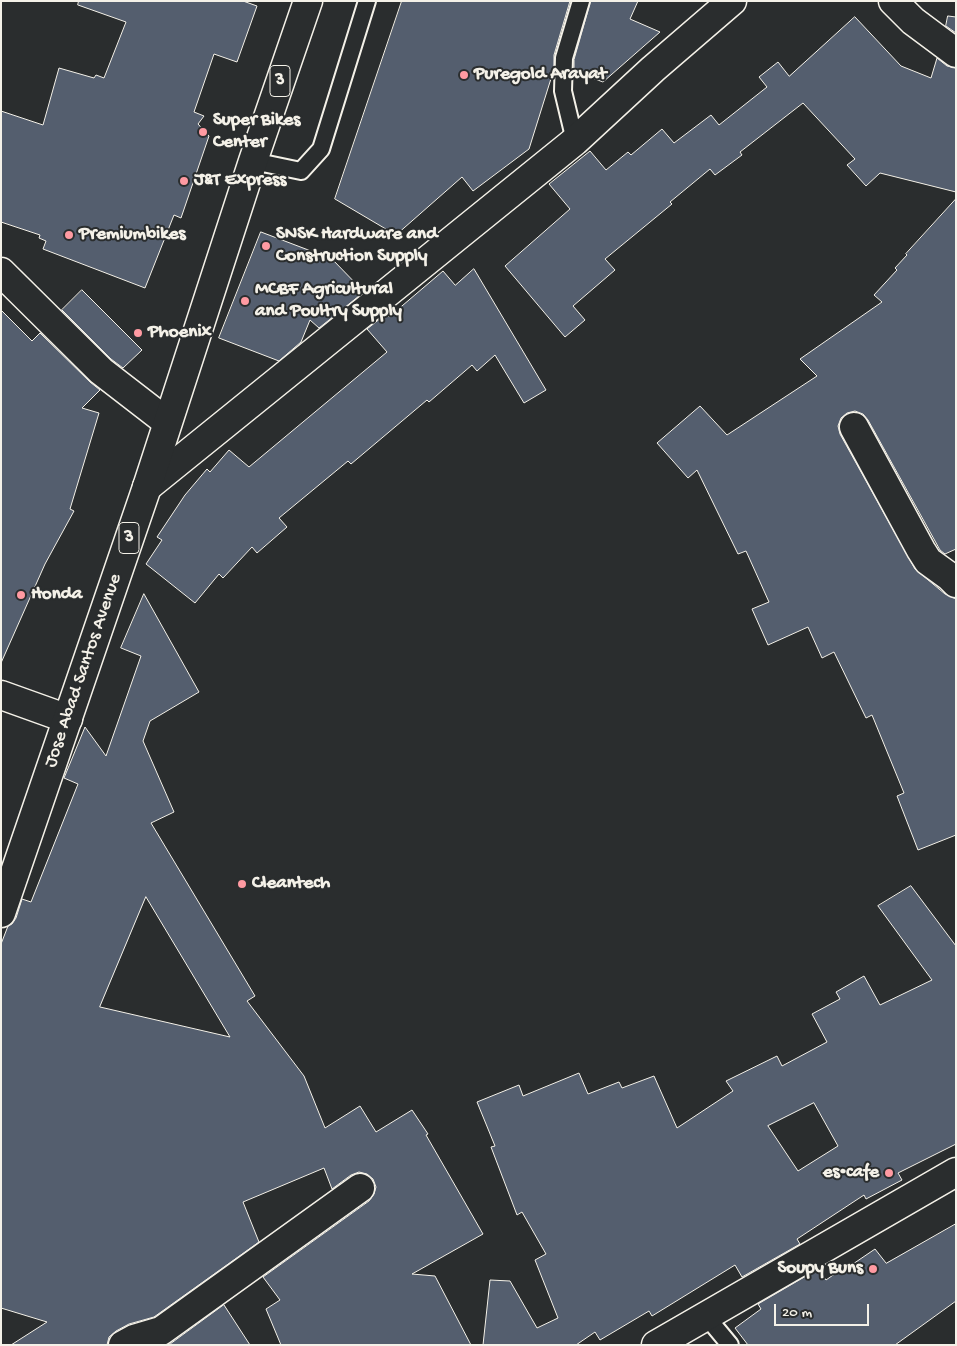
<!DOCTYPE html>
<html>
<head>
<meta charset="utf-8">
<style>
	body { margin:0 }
	#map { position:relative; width:957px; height:1346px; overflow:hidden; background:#2a2d2e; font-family:"Gochi Hand",sans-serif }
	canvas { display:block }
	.frame { position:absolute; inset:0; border:2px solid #f4f1e8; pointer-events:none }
	.scale { position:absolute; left:774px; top:1304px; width:95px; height:22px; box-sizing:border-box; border:2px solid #f4f1e8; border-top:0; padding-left:6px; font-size:15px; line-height:18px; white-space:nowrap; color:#f4f1e8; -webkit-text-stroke:4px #2a2d2e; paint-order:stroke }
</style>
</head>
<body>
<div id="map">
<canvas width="957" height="1346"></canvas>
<div class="frame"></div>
<div class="scale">20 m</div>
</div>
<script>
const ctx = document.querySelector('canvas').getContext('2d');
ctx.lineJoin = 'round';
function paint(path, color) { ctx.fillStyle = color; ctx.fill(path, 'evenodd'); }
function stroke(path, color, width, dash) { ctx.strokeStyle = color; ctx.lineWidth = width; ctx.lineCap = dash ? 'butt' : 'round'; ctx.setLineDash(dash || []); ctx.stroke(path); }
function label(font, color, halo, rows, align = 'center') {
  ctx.font = font + ' "Gochi Hand",sans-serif'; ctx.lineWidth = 4; ctx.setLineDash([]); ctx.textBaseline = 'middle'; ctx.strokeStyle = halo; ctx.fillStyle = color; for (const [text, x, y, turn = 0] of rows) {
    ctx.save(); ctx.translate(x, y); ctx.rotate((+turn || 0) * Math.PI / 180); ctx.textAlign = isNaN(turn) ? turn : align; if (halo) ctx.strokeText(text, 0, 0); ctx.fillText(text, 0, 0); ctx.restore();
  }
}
const building = new Path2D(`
	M 79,1 L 243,1 L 257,6 L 237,62 L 214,54 L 194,112 L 204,116 L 198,124 L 209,136 L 181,218 L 174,215 L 145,288 L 43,249 L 46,241 L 39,238 L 40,235 L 1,222 L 1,111 L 43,125 L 59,68 L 94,78 L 96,75 L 104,78 L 126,22 L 78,5 Z
	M 402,1 L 570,1 L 554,55 L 554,69 L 529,149 L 473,191 L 462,177 L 396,235 L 335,199 Z
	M 591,1 L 638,1 L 630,19 L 660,32 L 603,82 L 574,71 L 574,60 Z
	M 948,16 L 956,17 L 956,33 L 946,26 Z
	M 855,17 L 901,66 L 931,78 L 937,58 L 947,66 L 956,68 L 956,192 L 880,173 L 866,186 L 847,165 L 855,159 L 803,103 L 740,152 L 742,155 L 715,175 L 710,169 L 670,202 L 672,204 L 605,259 L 615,270 L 573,306 L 585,320 L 565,337 L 505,266 L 570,209 L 549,184 L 590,151 L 606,170 L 628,152 L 631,155 L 662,129 L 674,143 L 711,115 L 719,125 L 767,87 L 759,77 L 778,62 L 789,76 Z
	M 956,199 L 956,549 L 945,554 L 940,550 L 868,420 L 863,414 L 855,411 L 847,413 L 841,418 L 838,426 L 840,434 L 915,569 L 945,594 L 956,599 L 956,835 L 918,850 L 897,796 L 904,793 L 872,715 L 866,718 L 834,652 L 822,658 L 808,627 L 768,645 L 752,609 L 769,602 L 746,551 L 738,554 L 697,470 L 688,478 L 657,443 L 700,406 L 727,435 L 817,376 L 800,359 L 882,302 L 874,295 L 897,270 L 895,268 L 907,255 L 906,254 Z
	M 261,232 L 332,259 L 364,292 L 319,328 L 310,320 L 301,342 L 279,361 L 219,338 Z
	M 474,269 L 546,390 L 524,403 L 495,355 L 477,371 L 472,365 L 429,402 L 427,400 L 351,464 L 348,461 L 279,518 L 287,527 L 257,553 L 252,547 L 223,578 L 219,574 L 195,603 L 146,564 L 162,540 L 157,537 L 185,495 L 207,469 L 210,472 L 229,450 L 249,467 L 387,352 L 367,329 L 386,314 L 389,317 L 443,271 L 455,285 Z
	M 82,290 L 142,350 L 123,368 L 111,359 L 62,310 Z
	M 1,310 L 32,341 L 40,333 L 90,382 L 100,390 L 82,408 L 99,413 L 70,509 L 74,511 L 45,564 L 1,663 Z
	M 144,594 L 199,692 L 150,721 L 143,741 L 174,812 L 151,823 L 255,996 L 247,1001 L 304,1076 L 325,1128 L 360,1106 L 376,1132 L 412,1110 L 428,1134 L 426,1135 L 483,1234 L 412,1274 L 435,1276 L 471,1345 L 281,1345 L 266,1309 L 280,1300 L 263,1277 L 369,1201 L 374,1194 L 376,1187 L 373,1179 L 367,1174 L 359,1172 L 351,1175 L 332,1189 L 324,1168 L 243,1202 L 259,1242 L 154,1317 L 129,1324 L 116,1331 L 109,1337 L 107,1345 L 11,1345 L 47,1322 L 1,1308 L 1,944 L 8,926 L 12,924 L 16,918 L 22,899 L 31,902 L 78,784 L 64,778 L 85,727 L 106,756 L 141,656 L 121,648 ZM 146,897 L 230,1037 L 100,1007 Z
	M 911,886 L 956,946 L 956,1144 L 898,1173 L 902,1180 L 866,1199 L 864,1195 L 797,1239 L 800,1244 L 742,1277 L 735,1265 L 652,1316 L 649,1311 L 600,1340 L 595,1332 L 576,1345 L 483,1345 L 490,1280 L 510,1281 L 537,1328 L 558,1318 L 535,1260 L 546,1254 L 522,1212 L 517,1215 L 491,1147 L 495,1146 L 477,1102 L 519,1085 L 523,1096 L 579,1073 L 588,1094 L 619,1082 L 622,1088 L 654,1076 L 677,1128 L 733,1091 L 726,1081 L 777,1056 L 782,1066 L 827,1042 L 812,1014 L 840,999 L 836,992 L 864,976 L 880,1005 L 932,980 L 878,906 ZM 814,1103 L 838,1146 L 798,1171 L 768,1126 Z
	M 956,1224 L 956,1301 L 895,1345 L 748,1345 L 735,1328 L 761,1309 L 758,1304 L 818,1269 L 826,1280 L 849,1264 L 850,1266 L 875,1249 L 886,1263 Z
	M 224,1305 L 250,1345 L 168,1345 L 170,1344 Z`);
const lane = new Path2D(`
	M 575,141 L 563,91 L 564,58 L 581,1
	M 253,161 L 301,171 L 321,149 L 367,1
	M 706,1316 L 730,1345`);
const street = new Path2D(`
	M 1,272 L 101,371 L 167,422
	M 854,427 L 921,550 L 928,561 L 950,577 L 956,583
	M 147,487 L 575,141 L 653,69 L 732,1
	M 1,695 L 68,719
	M 123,1345 L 134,1339 L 161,1331 L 360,1188
	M 656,1345 L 956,1172`);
const secondary = new Path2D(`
	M 893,1 L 913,21 L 956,53`);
const highway = new Path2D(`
	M 1,913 L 147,487 L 253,161 L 308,1`);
const markers = [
	[464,75,5,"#ff9aa2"],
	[203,132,5,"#ff9aa2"],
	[184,181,5,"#ff9aa2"],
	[69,235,5,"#ff9aa2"],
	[266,246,5,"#ff9aa2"],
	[245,301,5,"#ff9aa2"],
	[138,333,5,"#ff9aa2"],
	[21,595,5,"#ff9aa2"],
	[242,884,5,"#ff9aa2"],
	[889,1173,5,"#ff9aa2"],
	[873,1269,5,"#ff9aa2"]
];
const shields = [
	[280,81,20],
	[129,538,20]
];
const shieldNames = [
	["3",280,81],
	["3",129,538]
];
const poiNames = [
	["Puregold Arayat",474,75],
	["Super Bikes",213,121],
	["Center",213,143],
	["J&T Express",194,181],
	["Premiumbikes",79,235],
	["SNSK Hardware and",276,235],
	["Construction Supply",276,257],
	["MCBF Agricultural",255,290],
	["and Poultry Supply",255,312],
	["Phoenix",148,333],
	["Honda",31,595],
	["Cleantech",252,884],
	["es•cafe",879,1173,"right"],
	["Soupy Buns",863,1269,"right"]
];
const streetNames = [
	["Jose Abad Santos Avenue",84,671,-71]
];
paint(building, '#545e6e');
stroke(building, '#f4f1e8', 1);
stroke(lane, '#f4f1e8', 20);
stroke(street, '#f4f1e8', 31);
stroke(secondary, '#f4f1e8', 31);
stroke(highway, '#f4f1e8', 31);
stroke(lane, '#2a2d2e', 16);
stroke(street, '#2a2d2e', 28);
stroke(secondary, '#2a2d2e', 28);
stroke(highway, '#2a2d2e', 28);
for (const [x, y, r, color] of markers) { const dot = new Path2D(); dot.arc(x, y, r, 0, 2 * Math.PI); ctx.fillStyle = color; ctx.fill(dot); stroke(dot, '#2a2d2e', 2); }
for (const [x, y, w] of shields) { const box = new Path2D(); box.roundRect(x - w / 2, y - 15.5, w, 31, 4); ctx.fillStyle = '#2a2d2e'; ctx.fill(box); stroke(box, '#f4f1e8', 1); }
label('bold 18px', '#f4f1e8', null, shieldNames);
label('bold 19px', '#f4f1e8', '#2a2d2e', poiNames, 'left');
label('19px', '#f4f1e8', '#2a2d2e', streetNames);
</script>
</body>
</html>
